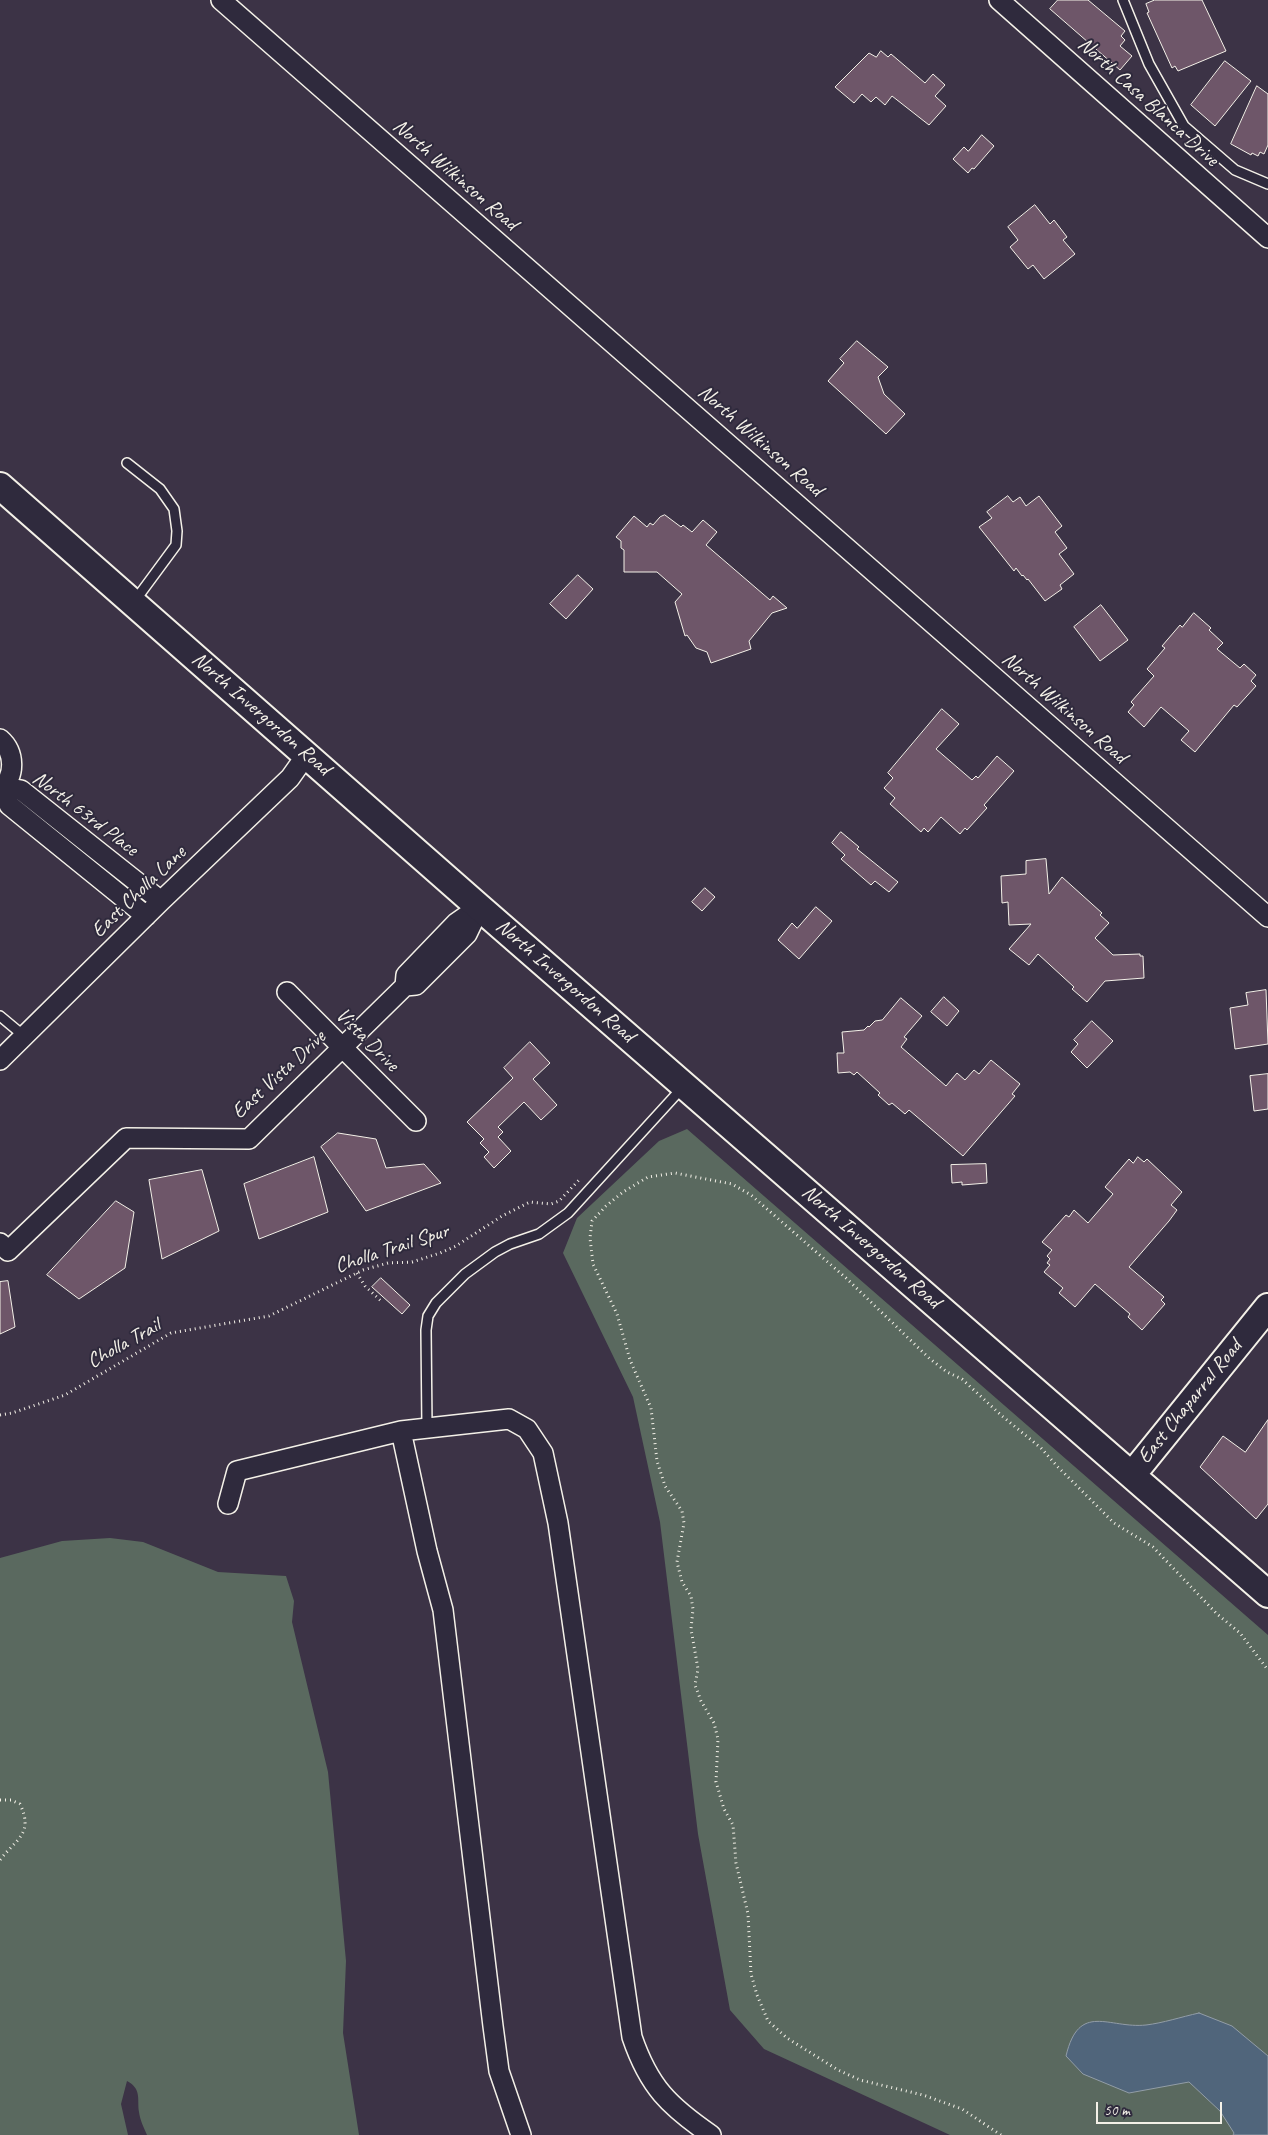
<!DOCTYPE html>
<html>
<head>
<meta charset="utf-8">
<style>
	body { margin:0 }
	#map { position:relative; width:1268px; height:2135px; overflow:hidden; background:#3c3346; font-family:Caveat,sans-serif }
	canvas { display:block }
	.scale { position:absolute; left:1096px; top:2102px; width:126px; height:22px; box-sizing:border-box; border:2px solid #f4f1e8; border-top:0; padding-left:6px; font-size:15px; line-height:18px; white-space:nowrap; color:#f4f1e8; -webkit-text-stroke:4px #2f2a3d; paint-order:stroke }
</style>
</head>
<body>
<div id="map">
<canvas width="1268" height="2135"></canvas>
<div class="scale">50 m</div>
</div>
<script>
const ctx = document.querySelector('canvas').getContext('2d');
ctx.lineJoin = 'round';
function paint(path, color) { ctx.fillStyle = color; ctx.fill(path, 'evenodd'); }
function stroke(path, color, width, dash) { ctx.strokeStyle = color; ctx.lineWidth = width; ctx.lineCap = dash ? 'butt' : 'round'; ctx.setLineDash(dash || []); ctx.stroke(path); }
function label(font, color, halo, rows, align = 'center') {
  ctx.font = font + ' Caveat,sans-serif'; ctx.lineWidth = 4; ctx.setLineDash([]); ctx.textBaseline = 'middle'; ctx.strokeStyle = halo; ctx.fillStyle = color; for (const [text, x, y, turn = 0] of rows) {
    ctx.save(); ctx.translate(x, y); ctx.rotate((+turn || 0) * Math.PI / 180); ctx.textAlign = isNaN(turn) ? turn : align; if (halo) ctx.strokeText(text, 0, 0); ctx.fillText(text, 0, 0); ctx.restore();
  }
}
const green = new Path2D(`
	M 687,1129 L 1268,1635 L 1268,2135 L 950,2135 L 764,2049 L 730,2010 L 698,1834 L 660,1522 L 633,1397 L 563,1253 L 577,1218 L 659,1141 Z
	M 110,1538 L 143,1542 L 218,1572 L 286,1576 L 294,1601 L 292,1622 L 328,1772 L 346,1961 L 343,2033 L 359,2135 L 147,2135 C 144,2128 140,2120 139,2112 C 137,2099 142,2089 127,2081 L 121,2104 L 128,2135 L 0,2135 L 0,1558 L 62,1541 Z`);
const water = new Path2D(`
	M 1199,2013 L 1232,2026 L 1268,2056 L 1268,2135 L 1233,2135 L 1234,2133 L 1220,2111 L 1189,2082 L 1129,2093 L 1083,2074 L 1066,2056 C 1079,2001 1109,2029 1146,2025 C 1163,2023 1181,2017 1199,2013 Z`);
const building = new Path2D(`
	M 1058,0 L 1088,0 L 1125,31 L 1121,36 L 1125,40 L 1120,46 L 1132,56 L 1120,70 L 1050,9 Z
	M 1155,0 L 1202,0 L 1226,51 L 1178,71 L 1175,66 L 1172,68 L 1147,13 L 1149,12 L 1146,4 Z
	M 881,51 L 888,57 L 891,54 L 925,83 L 933,74 L 945,85 L 935,96 L 946,106 L 929,125 L 892,96 L 885,105 L 876,97 L 871,102 L 862,94 L 854,103 L 835,87 L 869,53 L 876,57 Z
	M 1225,61 L 1251,81 L 1215,126 L 1191,105 Z
	M 1257,86 L 1268,94 L 1268,145 L 1264,154 L 1260,152 L 1258,156 L 1252,153 L 1251,155 L 1231,144 Z
	M 982,135 L 994,146 L 974,169 L 972,168 L 968,173 L 953,159 L 964,147 L 968,151 Z
	M 1035,205 L 1050,224 L 1054,220 L 1067,237 L 1063,240 L 1075,254 L 1044,279 L 1033,265 L 1028,269 L 1010,247 L 1018,240 L 1008,227 Z
	M 857,341 L 888,367 L 878,377 L 884,394 L 905,414 L 886,434 L 828,381 L 844,363 L 840,359 Z
	M 1008,496 L 1013,502 L 1020,497 L 1026,506 L 1039,496 L 1062,526 L 1055,532 L 1067,548 L 1059,554 L 1074,574 L 1060,585 L 1062,589 L 1045,601 L 1028,579 L 1027,580 L 1023,575 L 1022,576 L 1016,568 L 1014,571 L 979,527 L 992,518 L 987,512 Z
	M 665,515 L 681,527 L 683,525 L 692,532 L 703,520 L 717,532 L 706,545 L 770,600 L 773,596 L 787,608 L 772,613 L 749,641 L 751,649 L 711,663 L 707,652 L 696,648 L 687,635 L 685,636 L 675,602 L 682,594 L 657,572 L 624,572 L 624,550 L 621,548 L 621,541 L 616,537 L 634,516 L 647,527 L 650,523 L 653,525 L 660,517 Z
	M 578,575 L 593,589 L 566,619 L 550,604 Z
	M 1101,605 L 1128,640 L 1100,661 L 1074,627 Z
	M 1194,613 L 1211,628 L 1209,630 L 1223,643 L 1217,649 L 1240,668 L 1244,664 L 1256,675 L 1251,681 L 1256,686 L 1237,707 L 1234,705 L 1195,752 L 1181,740 L 1189,731 L 1161,707 L 1144,727 L 1128,712 L 1134,705 L 1131,702 L 1154,676 L 1147,669 L 1165,648 L 1162,646 L 1180,625 L 1182,627 Z
	M 942,709 L 959,724 L 936,749 L 972,780 L 976,776 L 978,778 L 997,756 L 1014,771 L 984,805 L 987,808 L 967,830 L 965,828 L 960,834 L 941,817 L 928,832 L 924,828 L 921,832 L 890,804 L 895,798 L 884,788 L 893,778 L 888,773 Z
	M 841,832 L 859,847 L 857,849 L 898,882 L 889,892 L 875,881 L 871,885 L 841,859 L 845,855 L 832,843 Z
	M 1046,859 L 1049,894 L 1062,877 L 1102,913 L 1100,915 L 1109,923 L 1095,938 L 1113,955 L 1140,954 L 1140,956 L 1143,956 L 1144,978 L 1105,981 L 1087,1002 L 1072,989 L 1074,987 L 1038,954 L 1029,965 L 1009,949 L 1031,924 L 1009,925 L 1008,902 L 1002,903 L 1001,876 L 1026,874 L 1026,861 Z
	M 705,888 L 715,897 L 702,911 L 692,902 Z
	M 816,907 L 832,921 L 799,959 L 778,940 L 792,923 L 797,928 Z
	M 1266,990 L 1268,1044 L 1235,1049 L 1230,1008 L 1248,1005 L 1246,993 Z
	M 944,997 L 959,1011 L 947,1026 L 931,1012 Z
	M 901,998 L 922,1016 L 904,1037 L 907,1039 L 901,1047 L 946,1086 L 957,1073 L 965,1080 L 974,1070 L 979,1074 L 991,1060 L 1020,1084 L 1012,1094 L 1015,1096 L 963,1156 L 909,1110 L 905,1114 L 892,1103 L 889,1105 L 878,1095 L 880,1093 L 857,1072 L 854,1075 L 850,1072 L 838,1073 L 837,1053 L 844,1053 L 842,1032 L 864,1030 L 868,1026 L 869,1027 L 875,1021 L 882,1020 Z
	M 1092,1021 L 1113,1041 L 1087,1068 L 1071,1052 L 1078,1044 L 1074,1040 Z
	M 530,1042 L 550,1063 L 533,1079 L 557,1105 L 541,1120 L 524,1102 L 498,1127 L 503,1132 L 498,1137 L 511,1151 L 494,1168 L 484,1157 L 489,1152 L 480,1143 L 484,1139 L 467,1122 L 513,1078 L 504,1068 Z
	M 1268,1074 L 1268,1109 L 1254,1111 L 1250,1076 Z
	M 338,1133 L 376,1139 L 386,1168 L 424,1164 L 441,1183 L 366,1211 L 321,1147 Z
	M 314,1157 L 328,1212 L 259,1239 L 244,1184 Z
	M 1138,1157 L 1144,1162 L 1147,1159 L 1182,1192 L 1171,1205 L 1177,1210 L 1169,1221 L 1129,1267 L 1164,1297 L 1161,1300 L 1165,1304 L 1142,1330 L 1128,1317 L 1130,1314 L 1095,1284 L 1075,1307 L 1059,1293 L 1063,1288 L 1044,1272 L 1050,1265 L 1047,1263 L 1050,1259 L 1047,1256 L 1052,1250 L 1042,1242 L 1066,1215 L 1069,1217 L 1074,1210 L 1088,1223 L 1113,1194 L 1105,1187 L 1129,1159 L 1133,1163 Z
	M 986,1164 L 987,1183 L 962,1185 L 962,1182 L 952,1183 L 951,1165 Z
	M 202,1170 L 219,1231 L 162,1259 L 149,1180 Z
	M 116,1201 L 134,1212 L 125,1268 L 79,1299 L 47,1275 Z
	M 381,1278 L 410,1305 L 402,1314 L 372,1287 Z
	M 8,1281 L 15,1327 L 0,1334 L 0,1282 Z
	M 1268,1420 L 1268,1504 L 1256,1519 L 1200,1467 L 1223,1436 L 1245,1452 Z`);
const path = new Path2D(`
	M 357,1273 L 365,1286 L 381,1301
	M 0,1415 L 12,1413 L 65,1395 L 171,1333 L 269,1316 L 363,1270 L 388,1263 L 412,1262 L 440,1253 L 456,1246 L 502,1216 L 530,1202 L 551,1204 L 559,1201 L 581,1178
	M 0,1800 L 11,1800 L 20,1804 C 34,1834 16,1839 0,1860
	M 1001,2135 L 962,2109 L 923,2095 L 860,2080 L 838,2070 L 787,2038 L 768,2021 L 757,1995 L 751,1974 L 748,1914 L 736,1863 L 733,1825 L 724,1809 L 716,1782 L 718,1739 L 714,1723 L 701,1701 L 695,1685 L 698,1669 L 691,1629 L 693,1609 L 691,1596 L 682,1582 L 677,1562 L 684,1523 L 682,1511 L 665,1486 L 657,1461 L 651,1408 L 630,1360 L 617,1314 L 593,1264 L 590,1238 L 592,1221 L 606,1206 L 623,1192 L 648,1177 L 675,1173 L 711,1180 L 732,1184 L 751,1195 L 846,1278 L 930,1359 L 947,1372 L 962,1379 L 1002,1416 L 1041,1448 L 1058,1467 L 1114,1523 L 1153,1547 L 1217,1614 L 1240,1633 L 1268,1670`);
const lane = new Path2D(`
	M 1123,0 L 1149,64 L 1184,126 L 1235,170 L 1268,184
	M 127,463 L 160,489 L 174,509 L 177,531 L 176,545 L 134,602
	M 0,1016 L 24,1036
	M 427,1428 L 426,1330 L 428,1316 L 436,1303 L 465,1274 L 495,1252 L 510,1244 L 539,1234 L 568,1213 L 683,1087`);
const street = new Path2D(`
	M 221,0 L 1268,917
	M 999,0 L 1268,238
	M 0,739 C 15,752 16,776 0,790
	M 146,916 L 9,805 L 4,787 L 21,790 L 161,901
	M 405,986 L 416,985 L 467,934 L 479,909
	M 287,992 L 416,1121
	M 0,1060 L 161,901 L 290,778 L 307,754
	M 0,1243 L 8,1251 L 126,1138 L 249,1139 L 405,986 L 406,975 L 456,923 L 479,907
	M 401,1431 L 427,1551 L 443,1610 L 493,2026 L 499,2071 L 521,2135
	M 228,1504 L 237,1471 L 401,1431 L 509,1419 L 527,1429 L 543,1453 L 558,1523 L 632,2037 C 649,2087 669,2106 711,2135`);
const secondary = new Path2D(`
	M 0,486 L 479,907 L 1268,1594
	M 1132,1475 L 1268,1307`);
const streetNames = [
	["North Casa Blanca Drive",1148,102,42],
	["North Wilkinson Road",455,175,41],
	["North Wilkinson Road",760,441,41],
	["North Wilkinson Road",1064,708,41],
	["North Invergordon Road",261,714,41],
	["North 63rd Place",85,814,37],
	["East Cholla Lane",139,892,-44],
	["North Invergordon Road",565,981,41],
	["Vista Drive",367,1040,45],
	["East Vista Drive",279,1075,-43],
	["North Invergordon Road",871,1247,41],
	["Cholla Trail Spur",392,1249,-18],
	["Cholla Trail",124,1344,-29],
	["East Chaparral Road",1190,1402,-51]
];
paint(green, '#5a695f');
paint(water, '#50657b');
stroke(water, '#929da7', 1);
paint(building, '#6e5669');
stroke(building, '#f4f1e8', 1);
stroke(lane, '#f4f1e8', 12);
stroke(street, '#f4f1e8', 22);
stroke(secondary, '#f4f1e8', 30);
stroke(path, '#f4f1e8', 3, [1, 4]);
stroke(lane, '#2f2a3d', 9);
stroke(street, '#2f2a3d', 19);
stroke(secondary, '#2f2a3d', 26);
label('21px', '#f4f1e8', '#2f2a3d', streetNames);
</script>
</body>
</html>
